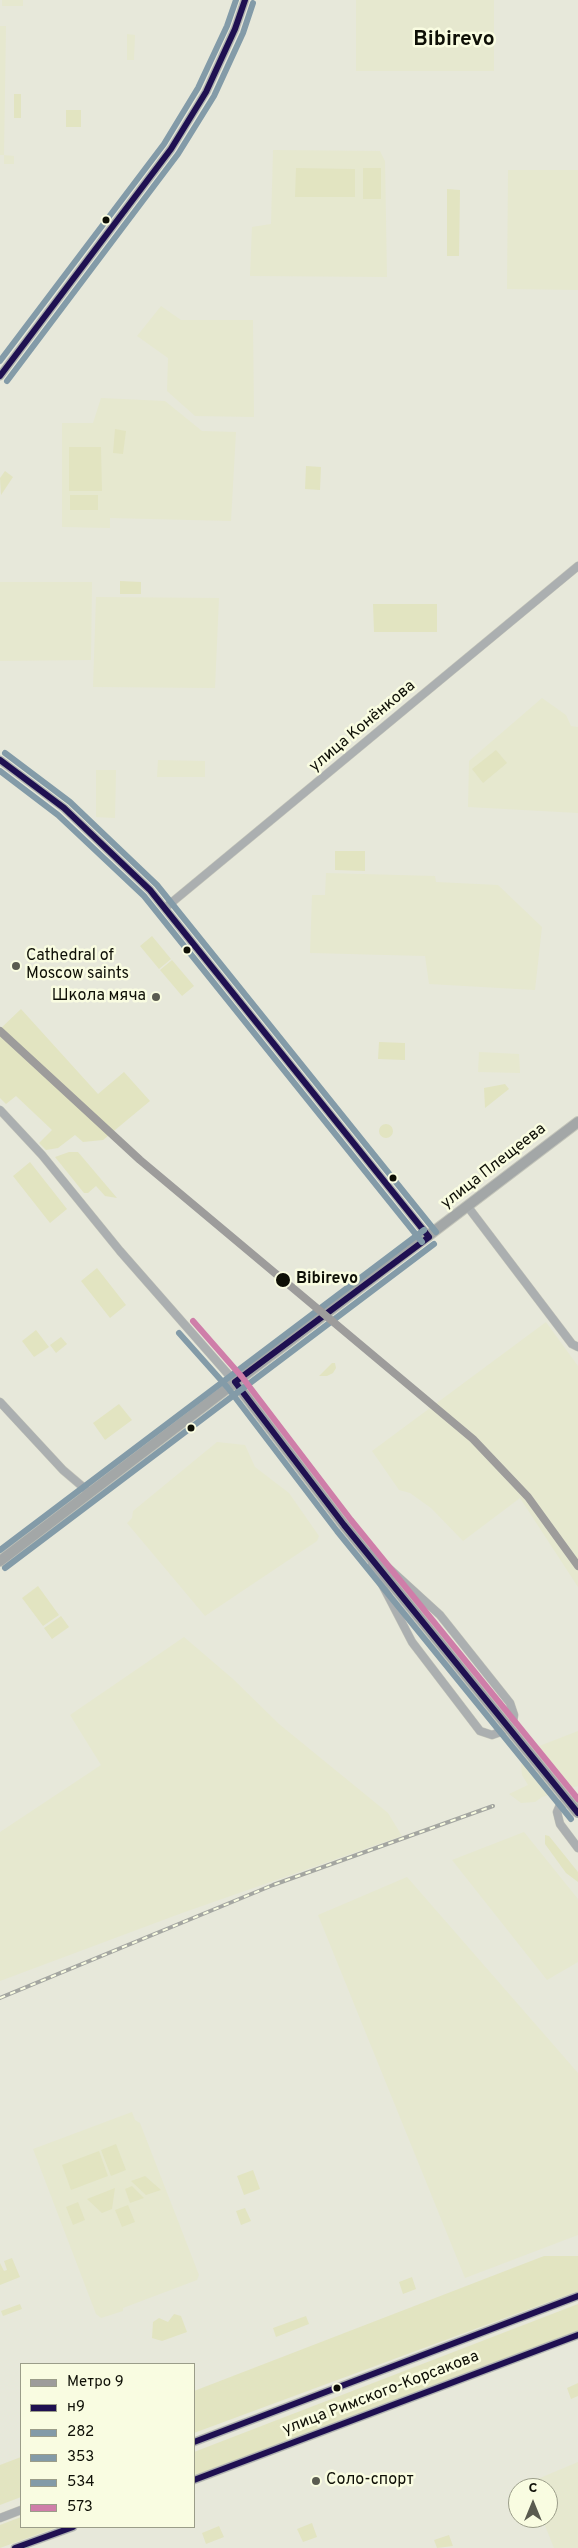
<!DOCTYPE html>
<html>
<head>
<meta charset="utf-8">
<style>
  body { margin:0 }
  #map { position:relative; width:578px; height:2548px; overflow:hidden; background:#e7e8da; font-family:Overpass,sans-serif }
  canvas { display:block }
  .legend { position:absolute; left:20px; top:2363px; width:175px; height:165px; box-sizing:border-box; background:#f9fce1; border:1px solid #9b9d89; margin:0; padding:6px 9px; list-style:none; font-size:15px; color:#0e0f06 }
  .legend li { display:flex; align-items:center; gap:10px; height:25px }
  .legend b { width:25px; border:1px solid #9b9d89 }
  .north { position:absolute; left:508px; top:2478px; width:50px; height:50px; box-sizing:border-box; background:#f9fce1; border:1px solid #9b9d89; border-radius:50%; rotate:0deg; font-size:14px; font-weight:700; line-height:20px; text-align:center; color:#0e0f06 }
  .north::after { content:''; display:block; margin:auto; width:18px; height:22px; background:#5a5b50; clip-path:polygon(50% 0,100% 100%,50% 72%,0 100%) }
</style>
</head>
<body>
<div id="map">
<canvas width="578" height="2548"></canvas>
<ul class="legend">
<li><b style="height:6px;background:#9d9c9b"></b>Метро 9</li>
<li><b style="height:6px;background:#1f1051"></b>н9</li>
<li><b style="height:6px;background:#839ba8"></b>282</li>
<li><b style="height:6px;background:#839ba8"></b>353</li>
<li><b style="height:6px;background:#839ba8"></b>534</li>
<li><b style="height:6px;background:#cf7ea9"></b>573</li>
</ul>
<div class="north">С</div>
</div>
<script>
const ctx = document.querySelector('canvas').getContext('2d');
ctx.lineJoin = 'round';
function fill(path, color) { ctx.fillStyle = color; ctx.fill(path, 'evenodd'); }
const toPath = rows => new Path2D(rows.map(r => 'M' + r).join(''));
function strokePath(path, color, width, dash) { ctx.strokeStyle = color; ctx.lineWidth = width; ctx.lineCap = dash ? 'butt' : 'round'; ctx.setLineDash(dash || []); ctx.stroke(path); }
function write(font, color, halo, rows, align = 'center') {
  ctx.font = font + ' Overpass,sans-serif'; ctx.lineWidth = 5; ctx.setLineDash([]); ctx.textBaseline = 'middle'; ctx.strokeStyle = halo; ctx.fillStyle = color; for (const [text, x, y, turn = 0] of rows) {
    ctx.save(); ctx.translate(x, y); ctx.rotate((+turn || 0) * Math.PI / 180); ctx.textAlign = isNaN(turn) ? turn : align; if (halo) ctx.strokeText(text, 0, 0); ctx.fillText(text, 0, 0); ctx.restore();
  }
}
fill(toPath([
  [2,0,23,0,23,6,2,6],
  [356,0,494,0,494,71,356,71],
  [0,26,6,26,4,155,14,156,14,164,4,164,4,155,0,155],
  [127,34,135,35,134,60,127,60],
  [273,150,380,151,385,161,387,277,250,276,252,227,271,224],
  [508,170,578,170,578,290,507,289],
  [161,306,181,320,253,320,254,417,195,416,167,391,168,358,137,336],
  [101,398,165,401,202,431,236,432,231,521,110,518,110,528,62,527,62,423,93,423],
  [0,582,92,582,91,660,0,661],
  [96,597,219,598,215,688,93,687],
  [542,698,566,715,571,726,578,727,578,813,468,807,469,761],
  [158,760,205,761,205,777,157,777],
  [96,770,116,770,115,818,96,817],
  [326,873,435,876,436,882,498,885,542,927,535,990,429,984,425,956,310,953,312,895,325,895],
  [479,1052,519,1054,520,1073,478,1072],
  [546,1322,578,1366,578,1587,520,1498,463,1541,431,1508,410,1493,399,1490,372,1451],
  [217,1442,245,1445,255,1467,289,1493,319,1536,317,1541,205,1616,127,1523,132,1518,133,1511],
  [184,1637,233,1679,279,1724,388,1813,402,1836,182,1913,0,1981,0,1832,101,1765,70,1715],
  [578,1731,578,1786,542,1797,535,1802,521,1803,509,1794,528,1785,522,1775,521,1765,529,1750],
  [524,1832,578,1899,578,1962,547,1980,452,1860],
  [407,1877,578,2073,578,2235,465,2278,318,1915],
  [132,2112,135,2120,140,2123,199,2275,197,2280,123,2308,123,2311,101,2318,96,2314,33,2149],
  [578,2462,578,2548,554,2548,542,2518,548,2518,548,2488,530,2488,528,2483]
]), '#e6e8cf');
fill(toPath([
  [14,94,21,94,21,118,14,118],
  [66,110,81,110,81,127,66,127],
  [296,168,355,169,355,197,295,197],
  [363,168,381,168,381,199,363,199],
  [447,189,460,190,459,256,447,256],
  [115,429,126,431,123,454,113,453],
  [69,447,101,447,102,491,69,491],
  [306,466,321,467,320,490,305,489],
  [5,471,13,477,1,495,0,478],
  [70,495,98,495,98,510,70,510],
  [120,581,141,582,141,594,120,594],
  [373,604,437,604,437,632,374,632],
  [496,750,507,763,483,783,472,769],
  [335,851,365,851,365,871,335,870],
  [152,936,171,959,159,969,140,946],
  [172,960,194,986,182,996,160,970],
  [21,1009,98,1094,124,1072,150,1101,103,1140,83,1142,75,1135,58,1148,46,1150,39,1143,52,1130,16,1096,6,1104,0,1098,0,1029],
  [379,1042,405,1043,405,1060,378,1059],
  [505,1084,509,1089,485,1108,484,1088],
  '379 1131a7 7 0 1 1 14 0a7 7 0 1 1-14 0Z',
  [69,1152,78,1152,117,1198,105,1196,96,1186,88,1193,84,1193,55,1157],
  [30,1162,67,1209,50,1223,13,1176],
  [97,1268,126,1305,110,1318,81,1281],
  [36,1330,49,1347,34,1357,22,1341],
  [61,1337,67,1344,56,1353,50,1345],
  [332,1363,335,1363,336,1368,333,1373,327,1376,319,1376],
  [119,1404,132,1420,105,1440,93,1423],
  [38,1586,59,1615,43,1626,22,1598],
  [61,1616,69,1627,52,1639,44,1628],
  [545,1835,549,1836,578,1872,578,1882,566,1873,545,1844],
  [116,2144,126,2170,111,2176,101,2150],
  [99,2151,108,2176,71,2190,62,2165],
  [253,2170,260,2189,244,2195,237,2176],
  [145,2176,161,2190,146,2195,131,2181],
  [132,2186,144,2198,130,2203,125,2189],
  [115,2188,112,2209,102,2213,87,2199],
  [78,2202,85,2220,73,2225,66,2207],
  [128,2205,135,2222,122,2227,115,2210],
  [245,2208,251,2221,241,2225,236,2211],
  [544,2256,578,2256,578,2291,194,2433,194,2391],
  [12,2258,20,2277,0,2285,0,2263,4,2271,7,2270,4,2261],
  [412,2277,416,2289,403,2294,399,2282],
  [20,2304,22,2309,3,2316,1,2311],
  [578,2304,578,2331,194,2476,194,2452],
  [174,2314,181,2316,187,2332,162,2341,152,2338,153,2322,159,2318,168,2322],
  [306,2316,309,2324,276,2337,273,2328],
  [578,2383,578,2396,571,2399,567,2388],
  [21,2457,21,2497,0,2505,0,2465],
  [21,2517,21,2527,58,2527,0,2548,0,2525],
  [312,2523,317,2537,303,2542,297,2529],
  [219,2526,224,2537,206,2544,202,2533],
  [449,2535,453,2546,437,2548,434,2540]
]), '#e2e4c1');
const minor = toPath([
  [0,376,171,149,206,92,235,29,245,0],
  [0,760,64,808,150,890,429,1237],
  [165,908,578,566],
  [0,1110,42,1155,120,1251,235,1382],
  [468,1207,572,1344,578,1347],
  [0,1402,63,1470,90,1493],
  [371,1552,440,1615,510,1703,514,1715,513,1721,506,1730,492,1735,480,1731,412,1642,372,1565],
  [578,1799,560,1805,557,1812,560,1824,578,1848],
  [194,2442,578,2296],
  [194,2480,578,2335],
  [0,2518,21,2510],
  [15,2548,73,2527]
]);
const major = toPath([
  [235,1382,344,1525,495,1711],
  [0,1561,578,1122]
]);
strokePath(minor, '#c3c4b9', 9);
strokePath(major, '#c3c4b9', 12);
strokePath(minor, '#abafb0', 8);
strokePath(major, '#a3a7a7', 10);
const rail = toPath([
  [0,1998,273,1885,493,1806]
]);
strokePath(rail, '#a4a6a1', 4);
strokePath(rail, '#f9fce1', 2, [5.5]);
const majorBridge = toPath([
  [495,1711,578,1813]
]);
strokePath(majorBridge, '#c3c4b9', 12, []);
strokePath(majorBridge, '#a3a7a7', 10);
strokePath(toPath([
  [0,376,171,149,206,92,235,29,245,0],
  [0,760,64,808,150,890,429,1237],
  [235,1382,344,1525,578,1813],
  [235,1382,429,1237],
  [194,2442,578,2296],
  [194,2480,578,2335],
  [15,2548,73,2527]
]), '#1f1051', 6);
strokePath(toPath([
  [7,381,178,154,214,96,243,33,253,3],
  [0,771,58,815,144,896,422,1242],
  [5,1568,434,1244]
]), '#839ba8', 6);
strokePath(toPath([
  [0,361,164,144,198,88,227,26,236,0],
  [5,753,70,802,157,885,436,1232],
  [0,1550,424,1230]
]), '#839ba8', 6);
strokePath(toPath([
  [179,1333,228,1388,337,1531,571,1819]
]), '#839ba8', 6);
strokePath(toPath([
  [193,1321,242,1377,351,1520,578,1799]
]), '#cf7ea9', 6);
strokePath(toPath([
  [0,1031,140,1160,473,1439,528,1497,578,1566]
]), '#9d9c9b', 8);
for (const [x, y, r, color] of [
  [106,220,4.5,"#0e0f06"],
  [187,950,4.5,"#0e0f06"],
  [16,966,5,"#5a5b50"],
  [156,997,5,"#5a5b50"],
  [393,1178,4.5,"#0e0f06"],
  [283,1280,8,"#0e0f06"],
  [191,1428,4.5,"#0e0f06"],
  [337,2388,4.5,"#0e0f06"],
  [316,2481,5,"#5a5b50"]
]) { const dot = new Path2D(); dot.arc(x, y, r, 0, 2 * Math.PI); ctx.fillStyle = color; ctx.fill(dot); strokePath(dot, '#f9fce1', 2); }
write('16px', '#0e0f06', '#f9fce1', [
  ["улица Конёнкова",363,727,-40],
  ["улица Плещеева",494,1167,-38],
  ["улица Римского-Корсакова",381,2394,-21]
]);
write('16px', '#0e0f06', '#f9fce1', [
  ["Cathedral of",26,957],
  ["Moscow saints",26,975],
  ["Школа мяча",146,997,"right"],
  ["Соло-спорт",326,2481]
], 'left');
write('bold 16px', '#0e0f06', '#f9fce1', [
  ["Bibirevo",296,1280]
], 'left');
write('bold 21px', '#0e0f06', '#f9fce1', [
  ["Bibirevo",454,41]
]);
</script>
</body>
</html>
